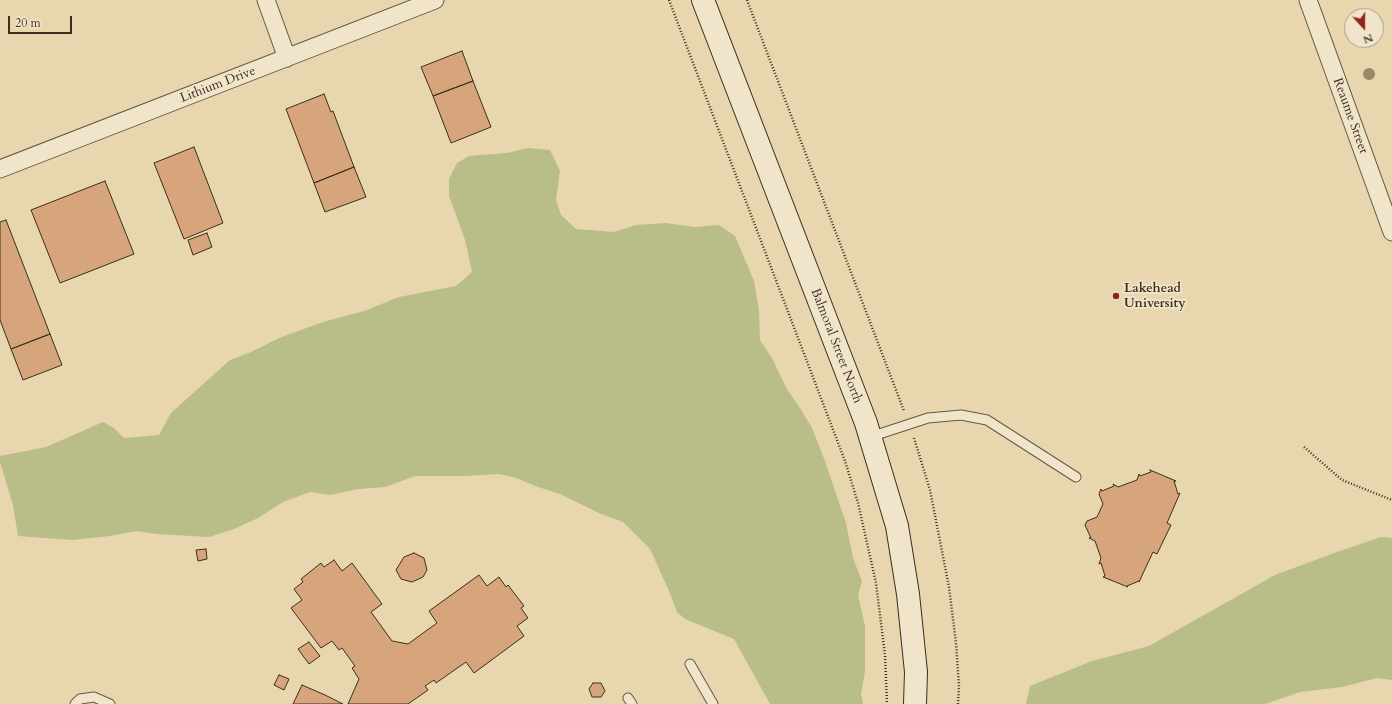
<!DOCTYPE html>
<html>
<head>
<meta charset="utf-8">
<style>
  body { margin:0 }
  #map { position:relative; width:1392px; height:704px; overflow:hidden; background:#e8d7ae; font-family:Cardo,serif }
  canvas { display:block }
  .north { position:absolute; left:1344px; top:8px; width:40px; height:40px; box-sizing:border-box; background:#f0e5ca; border:1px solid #a89c85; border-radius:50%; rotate:159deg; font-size:11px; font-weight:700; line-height:16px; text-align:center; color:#3b2e1e }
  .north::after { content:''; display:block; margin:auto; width:14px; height:18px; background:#8f2418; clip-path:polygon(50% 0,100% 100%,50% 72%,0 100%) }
  .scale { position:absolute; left:8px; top:16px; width:64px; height:18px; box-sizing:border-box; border:2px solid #3b2e1e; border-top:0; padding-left:5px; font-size:12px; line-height:14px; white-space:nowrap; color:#3b2e1e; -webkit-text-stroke:3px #f0e5ca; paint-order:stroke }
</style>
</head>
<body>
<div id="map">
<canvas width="1392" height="704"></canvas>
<div class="north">N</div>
<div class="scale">20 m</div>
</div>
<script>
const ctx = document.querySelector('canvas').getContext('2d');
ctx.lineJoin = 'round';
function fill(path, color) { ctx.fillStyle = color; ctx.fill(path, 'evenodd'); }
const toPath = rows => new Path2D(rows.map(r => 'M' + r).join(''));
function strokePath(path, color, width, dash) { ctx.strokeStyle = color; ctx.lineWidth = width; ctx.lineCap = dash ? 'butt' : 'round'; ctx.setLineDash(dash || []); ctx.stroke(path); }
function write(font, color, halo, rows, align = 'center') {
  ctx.font = font + ' Cardo,serif'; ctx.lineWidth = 3.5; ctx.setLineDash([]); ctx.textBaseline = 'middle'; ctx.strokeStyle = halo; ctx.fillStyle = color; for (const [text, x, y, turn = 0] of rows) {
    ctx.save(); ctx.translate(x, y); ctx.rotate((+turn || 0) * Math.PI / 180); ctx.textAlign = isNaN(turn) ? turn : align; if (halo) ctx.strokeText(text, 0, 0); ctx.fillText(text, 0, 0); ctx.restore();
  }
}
fill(toPath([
  [528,148,550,150,560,171,556,200,561,215,576,229,614,232,636,225,666,223,694,227,719,225,735,236,754,281,759,310,760,340,772,358,787,389,800,408,812,428,825,461,846,523,853,558,862,581,858,595,865,626,865,671,861,694,863,704,770,704,734,639,685,619,677,612,669,591,650,549,623,522,599,513,560,494,538,487,516,478,499,474,465,476,415,476,385,487,359,489,330,495,310,492,283,502,258,518,234,529,209,537,156,534,137,531,110,536,73,540,18,536,13,505,0,462,0,456,46,447,103,422,114,428,124,438,159,435,171,413,230,360,251,352,279,338,323,322,364,311,399,297,456,286,472,272,465,240,449,196,449,179,457,163,469,156,507,153],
  [1381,537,1392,538,1392,680,1377,678,1342,687,1300,692,1265,704,1026,704,1030,686,1092,661,1149,646,1275,575,1334,553]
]), '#b9bd88');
const building = toPath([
  [462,51,473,81,433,96,421,67,462,51],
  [473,81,491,127,451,143,433,96,473,81],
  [324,94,331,112,333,111,354,167,314,183,286,109,324,94],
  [194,147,223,223,184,239,154,163,194,147],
  [354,167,366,197,325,212,314,183,354,167],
  [105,181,134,254,60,283,31,210,105,181],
  [6,220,50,334,11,349,0,320,0,222,6,220],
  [207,233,212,247,193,255,188,240,207,233],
  [50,334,62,365,23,380,11,349,50,334],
  [1150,470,1176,481,1174,481,1178,494,1180,493,1167,523,1171,525,1157,554,1153,552,1139,582,1139,581,1127,586,1128,587,1103,577,1105,576,1101,563,1099,564,1101,558,1095,541,1089,538,1091,538,1085,525,1087,521,1097,517,1103,504,1099,494,1101,489,1102,491,1114,486,1113,484,1118,487,1137,480,1139,474,1140,476,1151,472,1150,470],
  [206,549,207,559,198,561,196,550,206,549],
  [414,553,424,558,427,570,423,577,412,582,401,579,396,570,404,557,414,553],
  [334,560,342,571,352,563,382,604,371,612,392,641,408,644,437,623,429,611,479,575,487,586,499,577,506,587,508,585,524,606,521,608,528,618,517,626,524,636,474,673,466,662,436,683,434,680,425,686,428,690,408,704,348,704,359,679,352,668,355,666,342,648,339,650,332,641,321,648,291,608,302,600,294,589,303,582,301,579,321,563,324,567,334,560],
  [309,642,320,656,309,664,298,649,309,642],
  [279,675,289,679,284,690,274,685,279,675],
  [593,683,601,683,605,691,601,697,592,697,589,689,593,683],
  [302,685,325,695,343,704,293,704,302,685]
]);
fill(building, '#d6a57b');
strokePath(building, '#3b2e1e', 1);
const lane = toPath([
  [870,437,928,418,961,415,987,420,1076,477],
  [690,664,713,704],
  [628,698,632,704],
  [75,704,80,699,94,697,110,704]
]);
const street = toPath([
  [266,0,287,58],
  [1308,0,1392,232],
  [0,169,435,0]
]);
const secondary = toPath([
  [703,0,866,423,897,526,908,594,916,672,915,704]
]);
strokePath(lane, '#665842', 11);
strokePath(street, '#665842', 19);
strokePath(secondary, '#3b2e1e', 24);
strokePath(toPath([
  [669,0,845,461,858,503,876,583,885,655,887,704],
  [747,0,904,411],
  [914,438,930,490,949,587,956,643,959,686,958,704],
  [1304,447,1342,480,1392,500]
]), '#3b2e1e', 2.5, [1, 2]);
strokePath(lane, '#f0e5ca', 9);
strokePath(street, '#f0e5ca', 17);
strokePath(secondary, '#f0e5ca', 22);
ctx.fillStyle = '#978a6a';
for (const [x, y] of [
  [1369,74]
]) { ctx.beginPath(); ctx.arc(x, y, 6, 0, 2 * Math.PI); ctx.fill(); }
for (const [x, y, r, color] of [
  [1116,296,4,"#8f2418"]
]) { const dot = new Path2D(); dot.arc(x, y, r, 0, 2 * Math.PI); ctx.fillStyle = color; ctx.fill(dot); strokePath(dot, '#f0e5ca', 1.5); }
write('13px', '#3b2e1e', '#f0e5ca', [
  ["Lithium Drive",218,85,-21],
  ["Reaume Street",1350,116,70],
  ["Balmoral Street North",836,346,69]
]);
write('bold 13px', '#3b2e1e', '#f0e5ca', [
  ["Lakehead",1124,289],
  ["University",1124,304]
], 'left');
</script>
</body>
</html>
